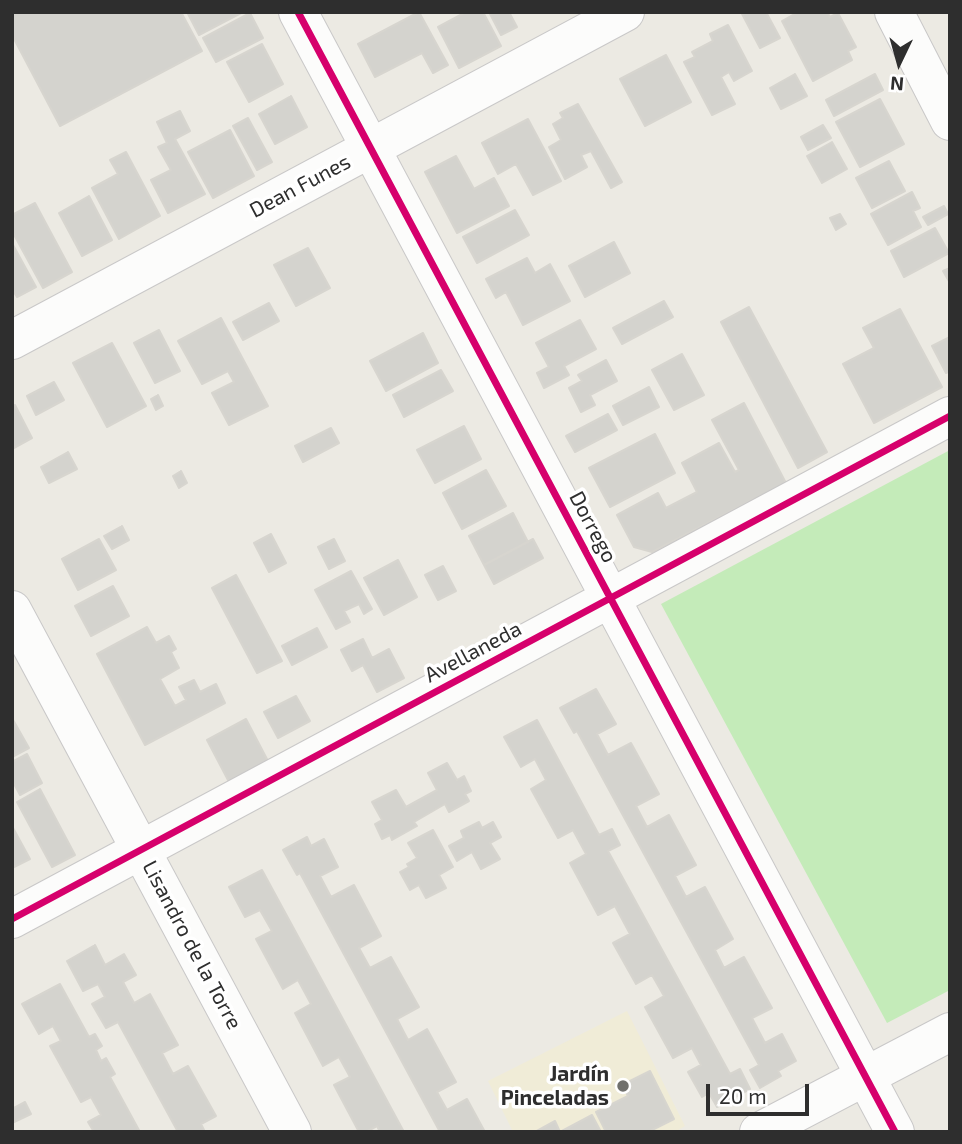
<!DOCTYPE html>
<html>
<head>
<meta charset="utf-8">
<style>
  body { margin:0 }
  #map { position:relative; width:962px; height:1144px; overflow:hidden; background:#eceae3; font-family:"Exo 2",sans-serif }
  canvas { display:block }
  .frame { position:absolute; inset:0; border:14px solid #2e2e2e; pointer-events:none }
  .north { position:absolute; left:864px; top:28px; width:70px; height:70px; -webkit-text-stroke:5px #fff; paint-order:stroke; rotate:185deg; font-size:19px; font-weight:700; line-height:28px; text-align:center; color:#2e2e2e }
  .north::after { content:''; display:block; margin:auto; width:24px; height:32px; background:#2e2e2e; clip-path:polygon(50% 0,100% 100%,50% 72%,0 100%) }
  .scale { position:absolute; left:706px; top:1084px; width:103px; height:32px; box-sizing:border-box; border:4px solid #2e2e2e; border-top:0; padding-left:9px; font-size:21px; line-height:24px; white-space:nowrap; color:#2e2e2e; -webkit-text-stroke:5px #fff; paint-order:stroke }
</style>
</head>
<body>
<div id="map">
<canvas width="962" height="1144"></canvas>
<div class="frame"></div>
<div class="north">N</div>
<div class="scale">20 m</div>
</div>
<script>
const ctx = document.querySelector('canvas').getContext('2d');
ctx.lineJoin = 'round';
function fill(path, color) { ctx.fillStyle = color; ctx.fill(path, 'evenodd'); }
const toPath = rows => new Path2D(rows.map(r => 'M' + r).join(''));
function strokePath(path, color, width, dash) { ctx.strokeStyle = color; ctx.lineWidth = width; ctx.lineCap = dash ? 'butt' : 'round'; ctx.setLineDash(dash || []); ctx.stroke(path); }
function write(font, color, halo, rows, align = 'center') {
  ctx.font = font + ' "Exo 2",sans-serif'; ctx.lineWidth = 7; ctx.setLineDash([]); ctx.textBaseline = 'middle'; ctx.strokeStyle = halo; ctx.fillStyle = color; for (const [text, x, y, turn = 0] of rows) {
    ctx.save(); ctx.translate(x, y); ctx.rotate((+turn || 0) * Math.PI / 180); ctx.textAlign = isNaN(turn) ? turn : align; if (halo) ctx.strokeText(text, 0, 0); ctx.fillText(text, 0, 0); ctx.restore();
  }
}
fill(toPath([
  [627,1011,685,1126,675,1132,513,1132,488,1081]
]), '#f0ecd7');
fill(toPath([
  [950,450,950,990,887,1023,661,604]
]), '#c4ebb9');
const building = toPath([
  [12,12,181,12,202,51,60,126,12,35,12,12],
  [187,12,243,12,199,35,187,12],
  [419,12,448,65,433,73,422,53,375,77,358,44,419,12],
  [466,12,483,12,501,46,459,68,438,27,466,12],
  [489,12,509,12,517,27,501,35,489,12],
  [741,12,766,12,780,38,760,48,741,12],
  [798,12,827,12,830,17,838,13,856,47,848,51,852,60,813,81,782,21,798,12],
  [250,13,263,38,216,62,203,38,250,13],
  [728,25,752,71,734,81,729,72,721,77,735,104,712,115,684,62,695,57,692,52,713,41,710,34,728,25],
  [262,44,283,84,249,102,227,62,262,44],
  [666,55,691,102,645,126,620,79,666,55],
  [795,74,807,96,781,109,770,88,795,74],
  [875,74,883,90,834,116,826,100,875,74],
  [291,96,307,127,275,144,259,114,291,96],
  [880,99,904,144,860,167,836,122,880,99],
  [578,104,622,182,611,188,591,151,581,155,587,167,565,179,549,147,561,140,553,124,563,118,560,113,578,104],
  [180,111,190,131,175,139,205,194,168,213,151,180,171,170,158,147,167,143,157,122,180,111],
  [248,118,272,162,257,170,233,126,248,118],
  [528,119,561,181,533,195,516,164,498,174,482,143,528,119],
  [823,125,831,138,808,150,801,137,823,125],
  [230,130,254,176,213,198,188,152,230,130],
  [832,142,847,169,822,183,807,156,832,142],
  [126,152,160,216,119,239,92,188,118,174,110,160,126,152],
  [456,156,474,189,494,178,509,206,457,233,425,172,456,156],
  [889,161,905,191,872,208,856,178,889,161],
  [912,192,920,208,913,211,921,227,888,245,871,214,912,192],
  [89,196,112,240,82,256,59,213,89,196],
  [35,203,72,272,43,288,12,231,12,215,35,203],
  [944,206,948,214,928,225,923,217,944,206],
  [515,210,529,235,477,263,463,237,515,210],
  [840,214,846,224,836,230,830,218,840,214],
  [935,228,949,253,904,277,891,251,935,228],
  [614,242,630,273,585,297,569,266,614,242],
  [12,243,36,287,17,297,12,289,12,243],
  [308,248,330,288,296,306,274,265,308,248],
  [527,258,535,273,550,264,570,301,523,325,506,292,496,298,486,279,527,258],
  [950,268,950,283,943,271,950,268],
  [664,301,673,317,622,344,613,328,664,301],
  [269,303,279,321,243,340,233,322,269,303],
  [749,307,827,452,798,468,721,322,749,307],
  [900,309,942,387,874,423,843,364,874,348,863,328,900,309],
  [221,318,268,406,229,425,212,393,234,382,228,371,202,384,178,341,221,318],
  [580,320,596,349,564,366,569,375,544,388,537,373,549,367,536,343,580,320],
  [159,330,180,371,155,383,134,343,159,330],
  [423,333,438,363,386,391,370,361,423,333],
  [950,337,950,371,946,373,932,346,950,337],
  [112,343,146,406,107,427,73,363,112,343],
  [682,354,704,395,674,410,652,370,682,354],
  [606,360,617,381,590,395,595,405,581,412,569,388,582,381,578,375,606,360],
  [441,370,453,391,404,417,393,395,441,370],
  [54,382,64,400,36,415,27,396,54,382],
  [649,387,659,407,623,425,613,406,649,387],
  [158,395,163,406,156,410,151,399,158,395],
  [744,403,787,485,755,502,754,499,652,552,634,547,617,515,658,493,666,508,697,492,682,463,719,443,735,472,739,470,712,420,744,403],
  [15,405,32,438,12,449,12,407,15,405],
  [608,414,617,430,575,452,566,436,608,414],
  [464,426,481,459,435,483,417,450,464,426],
  [331,428,339,443,303,462,295,446,331,428],
  [655,434,675,473,610,507,589,468,655,434],
  [68,452,77,469,49,483,41,467,68,452],
  [486,470,506,506,462,529,443,493,486,470],
  [181,471,187,483,179,488,173,476,181,471],
  [513,513,528,542,484,565,469,536,513,513],
  [122,526,129,540,112,549,104,536,122,526],
  [271,534,286,563,269,572,254,543,271,534],
  [99,539,116,570,78,590,62,559,99,539],
  [334,539,345,561,329,569,318,547,334,539],
  [533,539,543,558,494,584,484,565,533,539],
  [398,560,417,597,384,615,364,578,398,560],
  [443,566,456,591,438,600,425,575,443,566],
  [351,571,372,609,364,614,359,604,344,611,350,622,336,629,315,590,351,571],
  [236,575,282,661,257,673,212,588,236,575],
  [113,586,129,616,91,636,75,606,113,586],
  [147,627,156,643,169,636,176,649,171,652,179,668,160,679,175,706,186,700,179,687,194,680,200,692,216,684,225,703,145,745,97,654,147,627],
  [317,628,327,647,292,665,282,646,317,628],
  [363,639,372,658,389,649,404,678,377,692,363,665,352,671,341,650,363,639],
  [596,689,616,724,597,734,608,755,631,743,659,794,636,806,647,827,669,815,696,865,675,876,686,897,705,887,733,939,715,950,724,968,744,957,772,1008,752,1018,765,1043,782,1034,796,1061,778,1071,781,1076,760,1088,750,1070,759,1065,577,731,574,733,560,708,596,689],
  [296,696,310,721,278,738,264,712,296,696],
  [12,718,29,748,12,757,12,718],
  [246,719,268,761,229,782,207,740,246,719],
  [537,720,599,835,612,829,620,845,608,851,730,1074,740,1069,750,1089,717,1107,709,1093,702,1097,688,1072,701,1065,692,1048,673,1058,645,1007,664,996,652,975,636,984,613,943,630,934,615,906,598,915,570,863,586,854,573,830,558,838,531,789,546,780,535,759,521,767,504,737,537,720],
  [27,754,42,783,20,795,12,780,12,762,27,754],
  [447,763,457,780,464,776,471,791,465,794,469,801,449,812,445,804,414,822,417,826,392,840,390,835,382,839,375,824,382,820,372,802,396,790,406,807,437,790,428,773,447,763],
  [40,789,75,855,52,867,17,802,40,789],
  [479,822,482,828,493,822,501,837,490,843,500,859,481,869,472,852,457,861,449,846,464,838,461,831,479,822],
  [12,826,30,859,12,868,12,826],
  [433,830,453,867,439,875,446,888,426,898,419,885,410,890,400,872,409,867,407,864,417,858,408,843,433,830],
  [307,837,311,846,324,839,338,867,320,876,331,897,354,885,381,936,359,948,370,968,391,957,419,1007,397,1019,408,1040,427,1029,456,1082,437,1092,447,1110,467,1099,485,1132,440,1132,300,873,297,875,283,850,307,837],
  [262,870,325,986,404,1132,380,1132,377,1126,366,1132,359,1132,334,1085,350,1077,339,1057,323,1066,295,1013,311,1004,298,980,283,989,256,939,272,931,260,910,245,917,229,887,262,870],
  [95,945,105,965,124,954,136,975,123,982,134,1003,150,994,178,1045,162,1053,173,1074,188,1066,216,1116,201,1124,205,1132,178,1132,118,1022,106,1028,92,1004,105,997,98,984,83,991,67,961,95,945],
  [60,984,89,1037,95,1034,102,1046,96,1050,101,1061,106,1058,115,1074,110,1077,140,1132,94,1132,88,1122,101,1115,91,1097,81,1102,50,1046,61,1041,53,1026,39,1034,22,1004,60,984],
  [650,1071,674,1119,648,1132,606,1132,596,1112,628,1096,622,1085,650,1071],
  [25,1102,31,1114,12,1123,12,1105,14,1108,25,1102],
  [592,1115,601,1132,535,1132,555,1121,560,1132,592,1115]
]);
fill(building, '#d4d3ce');
strokePath(building, '#d7d5cf', 2);
const minor = toPath([
  [298,12,895,1132],
  [894,12,950,121],
  [12,340,625,12],
  [12,919,950,416],
  [759,1132,950,1032]
]);
const secondary = toPath([
  [12,610,292,1132]
]);
strokePath(minor, '#c9c8c8', 40);
strokePath(secondary, '#c9c8c8', 40);
strokePath(minor, '#fcfcfb', 38);
strokePath(secondary, '#fcfcfb', 38);
strokePath(toPath([
  [298,12,895,1132],
  [12,919,950,416]
]), '#d6006c', 7);
for (const [x, y, r, color] of [
  [623,1086,7,"#70706d"]
]) { const dot = new Path2D(); dot.arc(x, y, r, 0, 2 * Math.PI); ctx.fillStyle = color; ctx.fill(dot); strokePath(dot, '#fff', 2.5); }
write('21px', '#2e2e2e', '#fff', [
  ["Dean Funes",300,186,-28],
  ["Dorrego",593,527,62],
  ["Avellaneda",473,652,-28],
  ["Lisandro de la Torre",192,945,62]
]);
write('bold 21px', '#2e2e2e', '#fff', [
  ["Jardín",609,1074],
  ["Pinceladas",609,1098]
], 'right');
</script>
</body>
</html>
